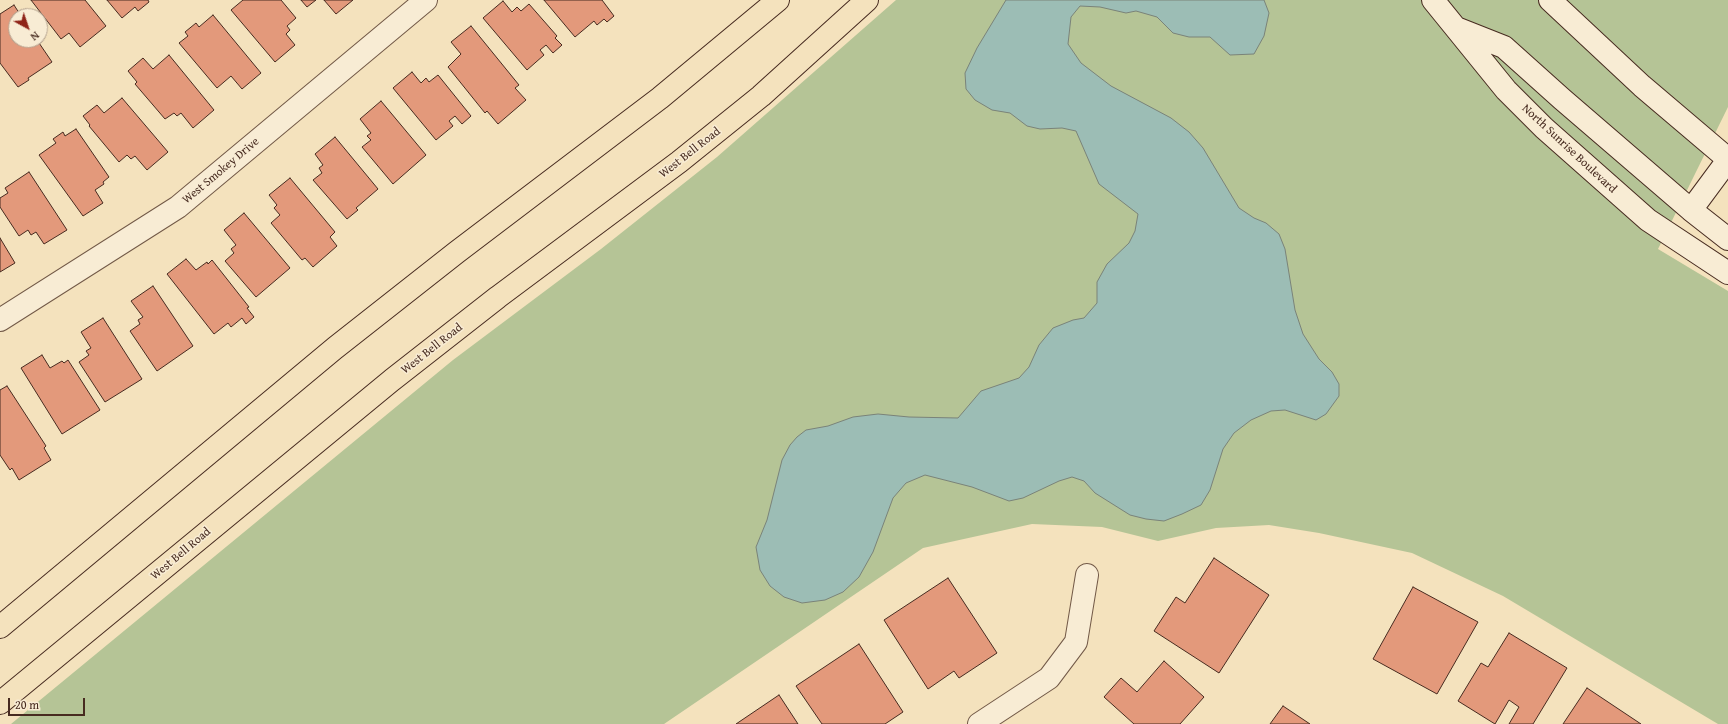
<!DOCTYPE html>
<html>
<head>
<meta charset="utf-8">
<style>
  body { margin:0 }
  #map { position:relative; width:1728px; height:724px; overflow:hidden; background:#f4e2bd; font-family:"Gentium Book Plus",serif }
  canvas { display:block }
  .north { position:absolute; left:8px; top:8px; width:40px; height:40px; box-sizing:border-box; background:#f8ecd4; border:1px solid #b19f8c; border-radius:50%; rotate:140deg; font-size:11px; font-weight:700; line-height:16px; text-align:center; color:#472b20 }
  .north::after { content:''; display:block; margin:auto; width:14px; height:18px; background:#8f2418; clip-path:polygon(50% 0,100% 100%,50% 72%,0 100%) }
  .scale { position:absolute; left:8px; top:698px; width:77px; height:18px; box-sizing:border-box; border:2px solid #472b20; border-top:0; padding-left:5px; font-size:12px; line-height:14px; white-space:nowrap; color:#472b20; -webkit-text-stroke:3px #f8ecd4; paint-order:stroke }
</style>
</head>
<body>
<div id="map">
<canvas width="1728" height="724"></canvas>
<div class="north">N</div>
<div class="scale">20 m</div>
</div>
<script>
const ctx = document.querySelector('canvas').getContext('2d');
ctx.lineJoin = 'round';
function fill(path, color) { ctx.fillStyle = color; ctx.fill(path, 'evenodd'); }
const toPath = rows => new Path2D(rows.map(r => 'M' + r).join(''));
function strokePath(path, color, width, dash) { ctx.strokeStyle = color; ctx.lineWidth = width; ctx.lineCap = dash ? 'butt' : 'round'; ctx.setLineDash(dash || []); ctx.stroke(path); }
function write(font, color, halo, rows, align = 'center') {
  ctx.font = font + ' "Gentium Book Plus",serif'; ctx.lineWidth = 3; ctx.setLineDash([]); ctx.textBaseline = 'middle'; ctx.strokeStyle = halo; ctx.fillStyle = color; for (const [text, x, y, turn = 0] of rows) {
    ctx.save(); ctx.translate(x, y); ctx.rotate((+turn || 0) * Math.PI / 180); ctx.textAlign = isNaN(turn) ? turn : align; if (halo) ctx.strokeText(text, 0, 0); ctx.fillText(text, 0, 0); ctx.restore();
  }
}
fill(toPath([
  [896,0,1728,0,1728,107,1658,249,1728,291,1728,724,1718,724,1503,596,1412,553,1319,533,1269,525,1216,528,1158,541,1102,527,1032,524,923,548,664,724,11,724,453,360,601,249,717,157]
]), '#b5c496');
const water = toPath([
  [1006,0,1264,0,1269,13,1264,36,1254,54,1230,55,1210,37,1189,37,1173,33,1157,17,1136,11,1126,13,1100,7,1080,6,1071,17,1068,44,1081,63,1111,86,1171,118,1189,132,1203,148,1239,208,1254,218,1266,223,1279,234,1285,249,1295,310,1303,334,1319,359,1332,372,1339,384,1339,396,1326,414,1316,420,1285,410,1271,411,1251,420,1234,433,1223,449,1210,490,1201,505,1182,514,1164,521,1146,519,1130,515,1095,493,1084,481,1072,477,1059,481,1023,498,1009,501,972,487,925,475,906,483,893,498,873,552,859,577,843,592,825,600,802,603,784,597,770,586,760,570,756,547,767,520,782,460,790,445,797,437,806,430,828,426,853,417,878,414,909,417,958,418,981,391,1019,378,1029,367,1039,345,1053,328,1073,320,1084,318,1097,303,1097,282,1107,264,1129,243,1135,231,1138,214,1099,184,1076,131,1062,128,1040,129,1027,126,1010,113,992,110,975,100,966,89,965,73,977,48,1006,0]
]);
fill(water, '#9cbdb5');
strokePath(water, '#7a8379', 1);
const building = toPath([
  [31,0,85,0,106,26,80,47,69,33,61,39,31,0],
  [107,0,148,0,149,2,138,11,135,7,122,18,107,0],
  [243,0,281,0,296,18,287,26,290,30,286,34,295,45,275,62,231,10,243,0],
  [301,0,316,0,307,7,301,0],
  [324,0,353,0,336,14,324,0],
  [544,0,602,0,614,16,607,22,604,19,597,25,594,21,575,37,544,0],
  [503,1,512,12,517,7,521,11,529,4,557,36,555,38,562,45,553,53,546,45,540,50,544,55,527,70,483,18,503,1],
  [14,5,21,16,16,16,16,40,37,40,52,62,28,78,29,80,18,87,0,63,0,14,14,5],
  [213,15,261,73,242,89,231,76,217,88,179,43,188,36,185,32,196,23,199,27,213,15],
  [471,26,519,85,515,88,526,100,498,124,487,111,485,113,448,67,461,54,451,42,471,26],
  [169,55,214,110,193,128,181,113,177,116,174,113,165,119,135,84,137,82,128,71,143,58,153,69,169,55],
  [412,72,421,83,426,78,429,82,438,75,471,116,462,124,455,116,449,121,453,126,436,140,393,88,412,72],
  [122,98,168,152,147,170,135,156,131,159,127,155,119,162,89,126,90,125,83,116,97,105,104,113,122,98],
  [381,101,426,155,393,184,362,147,371,140,367,136,371,133,360,119,381,101],
  [76,129,109,177,103,182,104,184,95,190,103,203,83,216,39,155,56,143,53,139,63,132,65,136,76,129],
  [335,137,378,189,356,208,358,210,347,219,313,180,322,173,319,168,323,165,315,154,335,137],
  [29,172,67,230,44,244,36,232,31,235,28,230,19,236,0,207,0,198,8,193,5,188,29,172],
  [290,178,335,232,330,237,337,246,313,267,305,258,302,260,271,223,280,215,274,208,277,205,269,195,290,178],
  [244,213,290,268,256,297,225,261,234,253,231,249,236,245,224,230,244,213],
  [0,238,15,263,0,272,0,238],
  [186,259,196,270,207,262,208,264,212,260,249,307,247,308,254,317,246,324,242,318,231,327,228,323,214,334,167,274,186,259],
  [153,286,193,346,157,371,130,331,140,324,138,320,143,317,131,301,153,286],
  [103,318,142,379,105,402,79,362,89,355,86,351,91,348,81,332,103,318],
  [42,355,50,368,62,361,64,363,68,360,100,410,62,434,21,368,42,355],
  [7,386,46,446,44,448,51,460,19,480,12,468,10,470,0,455,0,390,7,386],
  [1214,558,1269,595,1219,673,1154,631,1176,597,1185,603,1214,558],
  [948,578,997,653,959,678,954,671,928,689,884,620,948,578],
  [1413,587,1478,622,1437,694,1373,659,1413,587],
  [1509,633,1567,668,1533,724,1509,724,1519,707,1509,700,1495,724,1458,701,1481,663,1488,667,1509,633],
  [859,644,903,712,885,724,822,724,796,686,859,644],
  [1164,661,1204,697,1180,724,1134,724,1104,697,1121,678,1137,692,1164,661],
  [1587,688,1641,724,1563,724,1587,688],
  [779,695,798,724,736,724,779,695],
  [1283,706,1310,724,1270,724,1283,706]
]);
fill(building, '#e3997b');
strokePath(building, '#472b20', 1);
const street = toPath([
  [0,320,178,207,426,0],
  [979,724,1049,678,1076,642,1087,575]
]);
const secondary = toPath([
  [1433,0,1506,90,1544,128,1648,220,1728,273],
  [1550,0,1642,86,1728,159],
  [1456,28,1504,47,1562,99,1691,210,1728,239],
  [1691,210,1728,160]
]);
const primary = toPath([
  [0,627,335,348,457,252,660,98,778,0],
  [0,703,392,380,498,297,679,162,761,96,867,0]
]);
strokePath(street, '#725947', 24);
strokePath(secondary, '#472b20', 24);
strokePath(primary, '#472b20', 24);
strokePath(street, '#f8ecd4', 22);
strokePath(secondary, '#f8ecd4', 22);
strokePath(primary, '#f4e2bd', 22);
write('12px', '#472b20', '#f8ecd4', [
  ["North Sunrise Boulevard",1569,149,43],
  ["West Bell Road",690,153,-38],
  ["West Smokey Drive",221,171,-40],
  ["West Bell Road",432,349,-38],
  ["West Bell Road",181,554,-40]
]);
</script>
</body>
</html>
